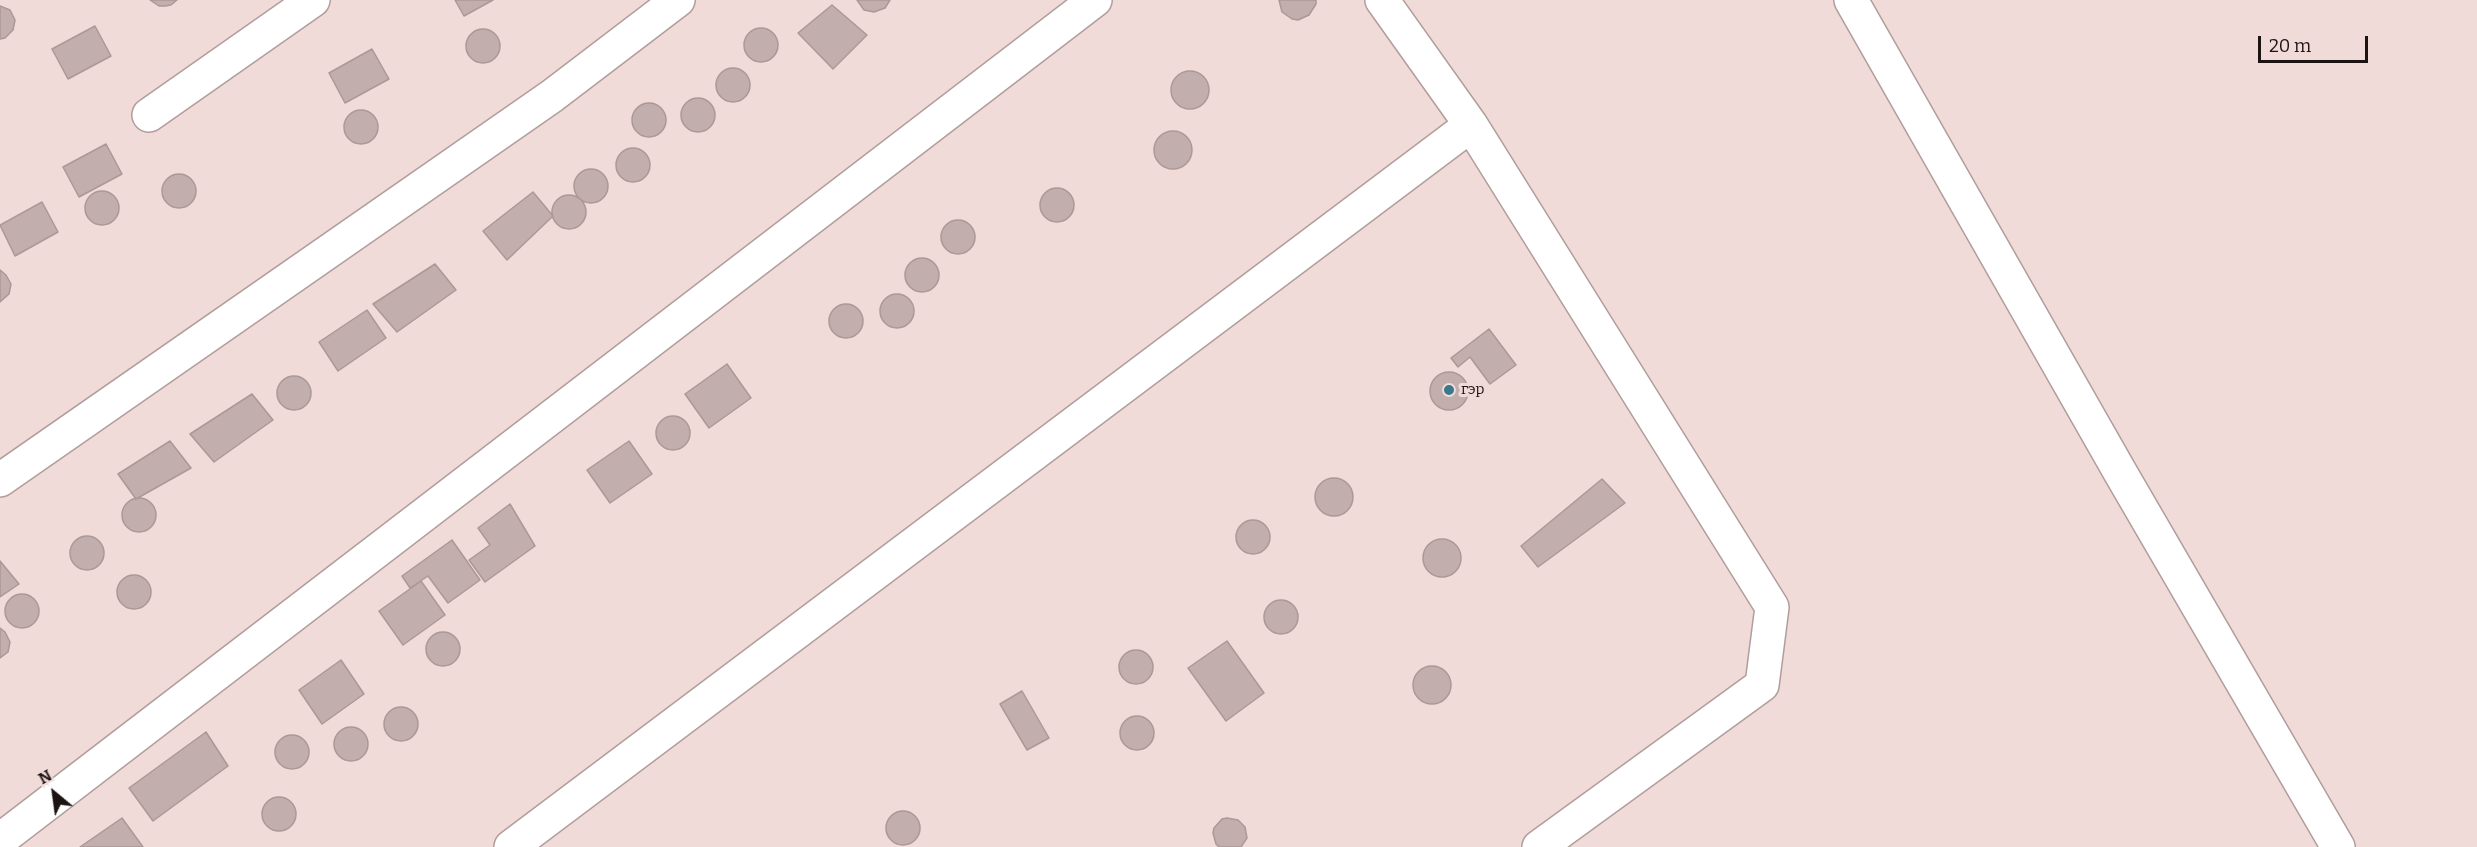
<!DOCTYPE html>
<html>
<head>
<meta charset="utf-8">
<style>
  body { margin:0 }
  #map { position:relative; width:2477px; height:847px; overflow:hidden; background:#f0dbd9; font-family:Bitter,serif }
  canvas { display:block }
  .north { position:absolute; left:24px; top:763px; width:60px; height:60px; -webkit-text-stroke:4px #f0dbd9; paint-order:stroke; rotate:331deg; font-size:16px; font-weight:700; line-height:24px; text-align:center; color:#1b1413 }
  .north::after { content:''; display:block; margin:auto; width:21px; height:27px; background:#1b1413; clip-path:polygon(50% 0,100% 100%,50% 72%,0 100%) }
  .scale { position:absolute; left:2258px; top:36px; width:110px; height:27px; box-sizing:border-box; border:3px solid #1b1413; border-top:0; padding-left:8px; font-size:18px; line-height:21px; white-space:nowrap; color:#1b1413; -webkit-text-stroke:4px #f0dbd9; paint-order:stroke }
</style>
</head>
<body>
<div id="map">
<canvas width="2477" height="847"></canvas>
<div class="north">N</div>
<div class="scale">20 m</div>
</div>
<script>
const ctx = document.querySelector('canvas').getContext('2d');
ctx.lineJoin = 'round';
function fill(path, color) { ctx.fillStyle = color; ctx.fill(path, 'evenodd'); }
const toPath = rows => new Path2D(rows.map(r => 'M' + r).join(''));
function strokePath(path, color, width, dash) { ctx.strokeStyle = color; ctx.lineWidth = width; ctx.lineCap = dash ? 'butt' : 'round'; ctx.setLineDash(dash || []); ctx.stroke(path); }
function write(font, color, halo, rows, align = 'center') {
  ctx.font = font + ' Bitter,serif'; ctx.lineWidth = 6; ctx.setLineDash([]); ctx.textBaseline = 'middle'; ctx.strokeStyle = halo; ctx.fillStyle = color; for (const [text, x, y, turn = 0] of rows) {
    ctx.save(); ctx.translate(x, y); ctx.rotate((+turn || 0) * Math.PI / 180); ctx.textAlign = isNaN(turn) ? turn : align; if (halo) ctx.strokeText(text, 0, 0); ctx.fillText(text, 0, 0); ctx.restore();
  }
}
const building = toPath([
  [150,0,177,0,171,5,165,6,159,6,150,0],
  [455,0,493,0,464,16,455,0],
  [857,0,890,0,885,8,874,12,864,10,857,0],
  [1279,0,1316,0,1316,4,1309,15,1298,20,1292,19,1282,12,1279,0],
  [832,5,867,35,833,69,798,33,832,5],
  [0,6,10,10,15,20,13,30,5,38,0,39,0,6],
  [95,26,111,56,68,79,52,49,95,26],
  '744 45a17 17 0 1 1 34 0a17 17 0 1 1-34 0Z',
  '466 46a17 17 0 1 1 34 0a17 17 0 1 1-34 0Z',
  [372,49,389,79,345,103,329,73,372,49],
  '716 85a17 17 0 1 1 34 0a17 17 0 1 1-34 0Z',
  '1171 90a19 19 0 1 1 38 0a19 19 0 1 1-38 0Z',
  '681 115a17 17 0 1 1 34 0a17 17 0 1 1-34 0Z',
  '632 120a17 17 0 1 1 34 0a17 17 0 1 1-34 0Z',
  '344 127a17 17 0 1 1 34 0a17 17 0 1 1-34 0Z',
  '1154 150a19 19 0 1 1 38 0a19 19 0 1 1-38 0Z',
  [106,144,122,174,79,197,63,167,106,144],
  '616 165a17 17 0 1 1 34 0a17 17 0 1 1-34 0Z',
  '574 186a17 17 0 1 1 34 0a17 17 0 1 1-34 0Z',
  '162 191a17 17 0 1 1 34 0a17 17 0 1 1-34 0Z',
  '1040 205a17 17 0 1 1 34 0a17 17 0 1 1-34 0Z',
  '85 208a17 17 0 1 1 34 0a17 17 0 1 1-34 0Z',
  [533,192,553,216,507,260,483,231,533,192],
  '552 212a17 17 0 1 1 34 0a17 17 0 1 1-34 0Z',
  [42,202,58,232,15,256,0,225,42,202],
  '941 237a17 17 0 1 1 34 0a17 17 0 1 1-34 0Z',
  '905 275a17 17 0 1 1 34 0a17 17 0 1 1-34 0Z',
  [435,264,456,290,397,332,373,304,435,264],
  [0,270,6,275,11,284,9,294,0,302,0,270],
  '880 311a17 17 0 1 1 34 0a17 17 0 1 1-34 0Z',
  '829 321a17 17 0 1 1 34 0a17 17 0 1 1-34 0Z',
  [367,310,386,338,338,371,319,342,367,310],
  [1489,329,1516,365,1490,384,1470,357,1458,367,1451,358,1489,329],
  [727,364,751,398,709,428,685,394,727,364],
  '1430 391a19 19 0 1 1 38 0a19 19 0 1 1-38 0Z',
  '277 393a17 17 0 1 1 34 0a17 17 0 1 1-34 0Z',
  [252,394,273,420,214,462,190,434,252,394],
  '656 433a17 17 0 1 1 34 0a17 17 0 1 1-34 0Z',
  [170,441,191,468,136,499,118,474,170,441],
  [629,441,652,474,610,503,587,470,629,441],
  '1315 497a19 19 0 1 1 38 0a19 19 0 1 1-38 0Z',
  [1602,479,1625,503,1538,567,1521,546,1602,479],
  '122 515a17 17 0 1 1 34 0a17 17 0 1 1-34 0Z',
  [510,504,535,546,485,582,469,560,490,545,478,528,510,504],
  '1236 537a17 17 0 1 1 34 0a17 17 0 1 1-34 0Z',
  '70 553a17 17 0 1 1 34 0a17 17 0 1 1-34 0Z',
  '1423 558a19 19 0 1 1 38 0a19 19 0 1 1-38 0Z',
  [452,540,480,580,448,603,428,576,410,588,402,576,452,540],
  [0,561,19,584,0,597,0,561],
  '117 592a17 17 0 1 1 34 0a17 17 0 1 1-34 0Z',
  [421,581,445,615,403,645,379,611,421,581],
  '5 611a17 17 0 1 1 34 0a17 17 0 1 1-34 0Z',
  '1264 617a17 17 0 1 1 34 0a17 17 0 1 1-34 0Z',
  [0,628,5,632,10,642,8,652,0,658,0,628],
  '426 649a17 17 0 1 1 34 0a17 17 0 1 1-34 0Z',
  [1227,641,1264,693,1226,721,1188,668,1227,641],
  '1119 667a17 17 0 1 1 34 0a17 17 0 1 1-34 0Z',
  [341,660,364,694,322,724,299,690,341,660],
  '1413 685a19 19 0 1 1 38 0a19 19 0 1 1-38 0Z',
  [1022,691,1049,738,1027,750,1000,704,1022,691],
  '384 724a17 17 0 1 1 34 0a17 17 0 1 1-34 0Z',
  '1120 733a17 17 0 1 1 34 0a17 17 0 1 1-34 0Z',
  '334 744a17 17 0 1 1 34 0a17 17 0 1 1-34 0Z',
  [206,732,228,766,153,821,129,788,206,732],
  '275 752a17 17 0 1 1 34 0a17 17 0 1 1-34 0Z',
  '262 814a17 17 0 1 1 34 0a17 17 0 1 1-34 0Z',
  '886 828a17 17 0 1 1 34 0a17 17 0 1 1-34 0Z',
  [122,818,143,847,80,847,122,818],
  [1227,818,1238,820,1245,827,1247,838,1241,847,1219,847,1216,844,1213,833,1214,828,1222,819,1227,818]
]);
fill(building, '#c2aeac');
strokePath(building, '#ac9896', 1.5);
const minor = toPath([
  [1382,0,1471,125,1772,607,1762,685,1539,847],
  [1851,0,2120,472,2338,847],
  [149,115,313,0],
  [0,480,552,96,678,0],
  [0,840,1095,0],
  [511,847,1471,125]
]);
strokePath(minor, '#b19d9c', 36);
strokePath(minor, '#fff', 33);
for (const [x, y, r, color] of [
  [1449,390,6,"#38798c"]
]) { const dot = new Path2D(); dot.arc(x, y, r, 0, 2 * Math.PI); ctx.fillStyle = color; ctx.fill(dot); strokePath(dot, '#f0dbd9', 2); }
write('15px', '#1b1413', '#f0dbd9', [
  ["гэр",1461,390]
], 'left');
</script>
</body>
</html>
